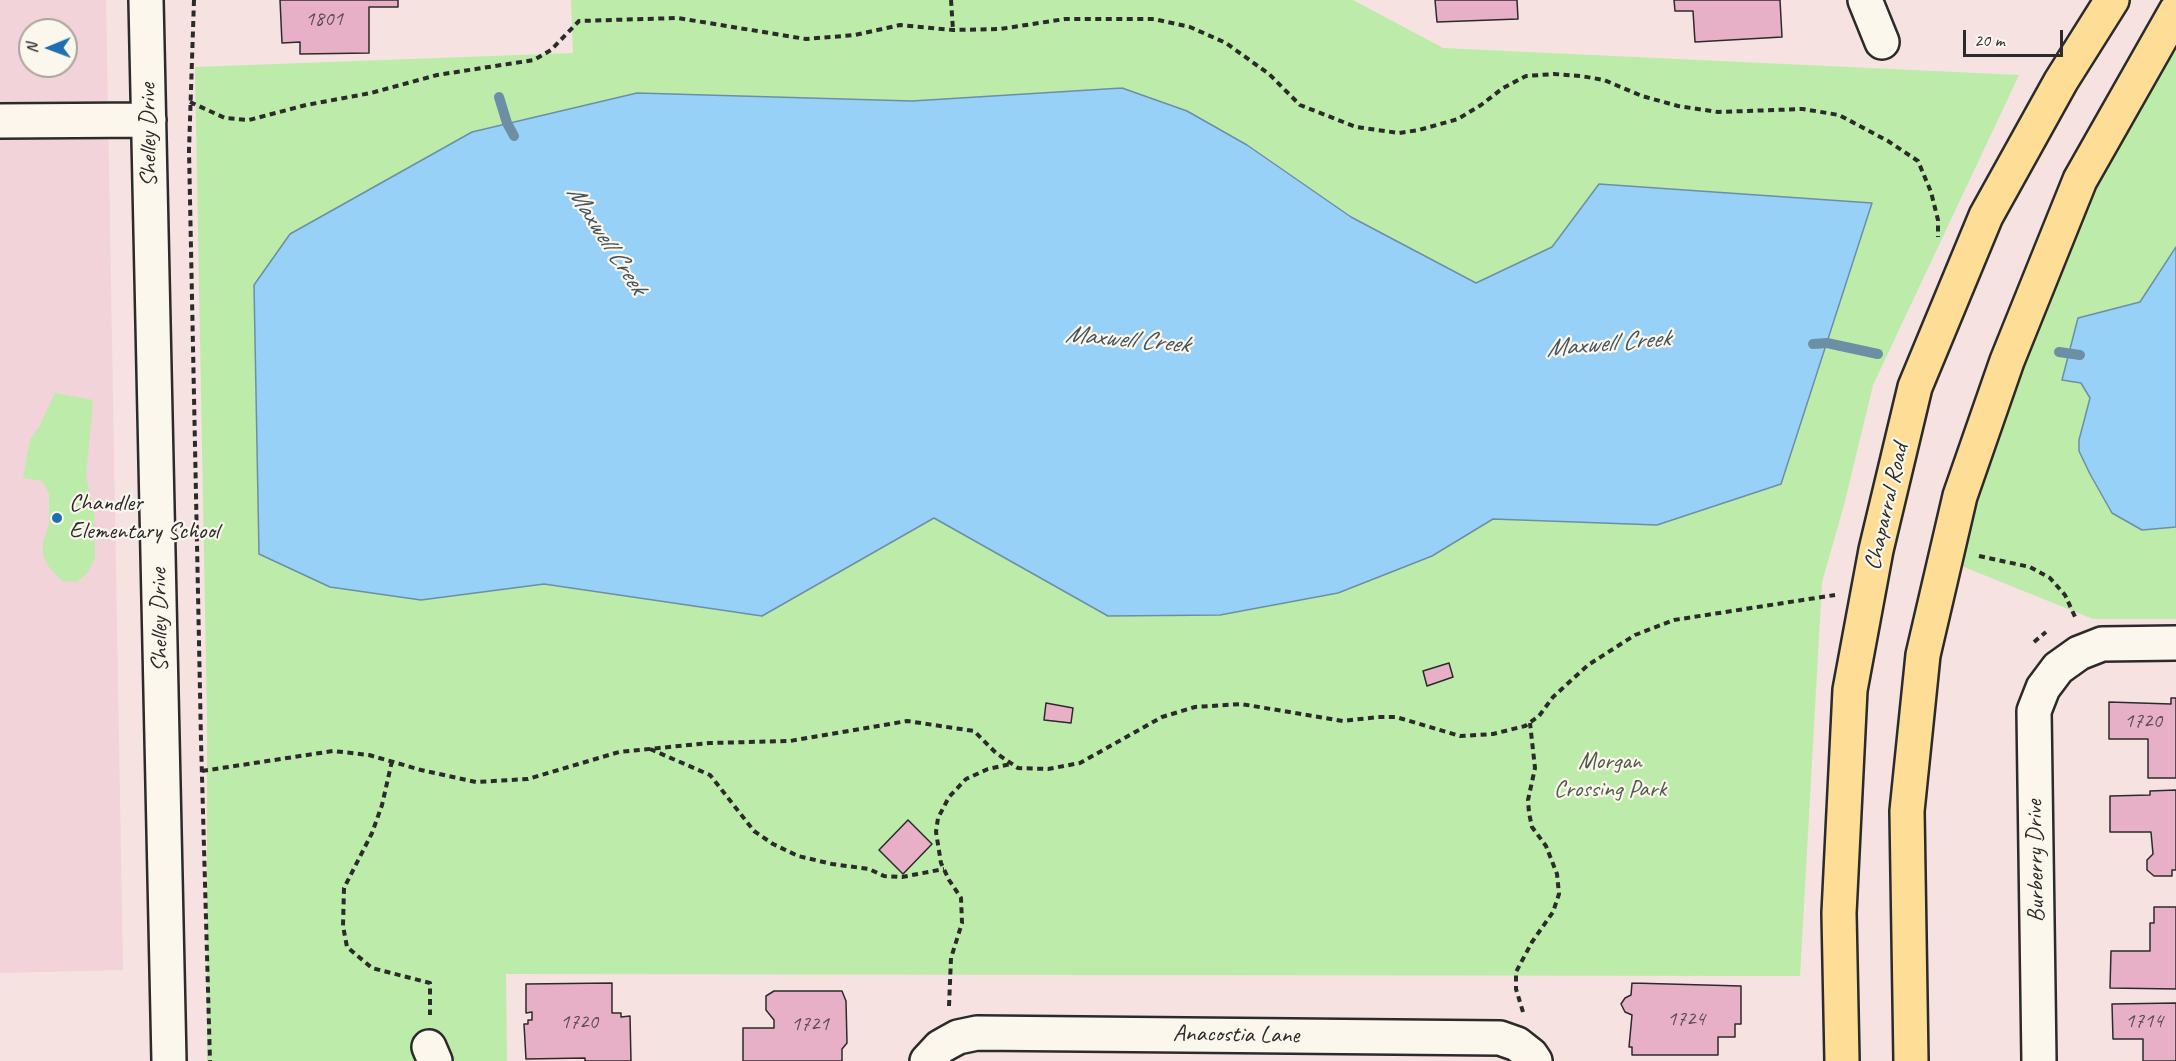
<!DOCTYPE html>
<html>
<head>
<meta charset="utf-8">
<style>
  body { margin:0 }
  #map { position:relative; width:2176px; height:1061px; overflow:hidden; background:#f5e2e1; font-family:Caveat,sans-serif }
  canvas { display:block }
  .north { position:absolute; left:18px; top:18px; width:60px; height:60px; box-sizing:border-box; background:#fbf7ec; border:2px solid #a8a59f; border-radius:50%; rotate:269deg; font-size:16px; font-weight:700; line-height:24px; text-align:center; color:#2b2b2b }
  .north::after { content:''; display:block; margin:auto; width:21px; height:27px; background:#1f6fb2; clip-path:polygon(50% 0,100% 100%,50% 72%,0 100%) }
  .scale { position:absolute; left:1963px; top:30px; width:100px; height:27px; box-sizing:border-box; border:3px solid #2b2b2b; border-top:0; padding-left:8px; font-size:18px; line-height:21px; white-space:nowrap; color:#2b2b2b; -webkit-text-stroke:4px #fbf7ec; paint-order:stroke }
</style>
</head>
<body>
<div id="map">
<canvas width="2176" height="1061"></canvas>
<div class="north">N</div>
<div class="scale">20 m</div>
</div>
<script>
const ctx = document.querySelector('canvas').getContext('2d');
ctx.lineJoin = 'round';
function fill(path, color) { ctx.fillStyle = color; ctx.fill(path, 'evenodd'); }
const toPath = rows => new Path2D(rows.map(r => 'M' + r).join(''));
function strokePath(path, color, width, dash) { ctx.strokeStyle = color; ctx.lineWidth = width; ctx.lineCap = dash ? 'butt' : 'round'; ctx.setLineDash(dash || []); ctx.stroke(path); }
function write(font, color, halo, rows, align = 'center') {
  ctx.font = font + ' Caveat,sans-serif'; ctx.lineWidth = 4.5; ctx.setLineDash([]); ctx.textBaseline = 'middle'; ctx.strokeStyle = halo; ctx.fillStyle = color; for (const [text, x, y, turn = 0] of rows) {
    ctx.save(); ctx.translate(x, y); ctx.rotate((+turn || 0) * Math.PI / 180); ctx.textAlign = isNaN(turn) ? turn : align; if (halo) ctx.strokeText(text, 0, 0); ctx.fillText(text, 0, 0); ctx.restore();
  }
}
fill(toPath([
  [0,0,106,0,123,970,0,973],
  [30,30,66,30,66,66,30,66]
]), '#f1d3d9');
fill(toPath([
  [571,0,1353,0,1443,48,2019,75,1873,385,1844,505,1822,582,1800,976,506,974,507,1061,207,1061,207,717,195,67,573,53],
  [2176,52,2176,619,2093,619,1959,565,1963,533,2021,354,2073,234,2162,63],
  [55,393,93,400,86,477,94,510,95,558,87,573,77,582,62,581,49,567,43,555,43,542,49,523,49,493,42,481,23,478,30,440,39,427]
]), '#bcebaa');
const water = toPath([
  [1122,88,1187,111,1247,145,1351,217,1476,283,1552,247,1599,184,1872,203,1781,484,1657,525,1493,519,1432,556,1338,593,1220,615,1108,616,934,518,762,616,544,584,421,600,330,587,259,554,254,285,290,234,472,132,637,93,912,101,1122,88],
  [2176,247,2176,527,2142,530,2112,513,2090,474,2079,451,2079,440,2090,398,2081,383,2062,380,2078,318,2140,302,2176,247]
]);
fill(water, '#98d1f8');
strokePath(water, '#6c8fa6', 1.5);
strokePath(toPath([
  [499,97,507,123,514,136],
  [1813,344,1827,343,1878,354],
  [2059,352,2080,355]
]), '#6c8fa6', 10);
const building = toPath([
  [280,0,398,0,398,7,369,7,369,53,300,54,300,42,282,43,280,0],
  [1435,0,1517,0,1518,19,1437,22,1435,0],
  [1674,0,1780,0,1782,37,1695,42,1693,11,1675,11,1674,0],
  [1449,663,1453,677,1427,686,1423,671,1449,663],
  [2171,698,2176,698,2176,778,2148,778,2148,739,2109,739,2109,702,2171,704,2171,698],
  [1046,703,1073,708,1071,723,1044,720,1046,703],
  [2176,790,2176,870,2172,870,2172,876,2154,876,2147,870,2147,860,2153,854,2151,832,2110,832,2110,796,2150,795,2150,791,2176,790],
  [908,820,932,844,903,874,879,850,908,820],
  [2154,907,2176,907,2176,989,2110,988,2111,951,2150,951,2150,923,2154,923,2154,907],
  [612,983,612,1013,621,1013,621,1017,630,1016,631,1061,585,1061,585,1058,526,1059,524,1024,528,1024,528,1020,532,1020,532,1012,526,1013,526,984,612,983],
  [1632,983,1741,986,1741,1024,1735,1024,1735,1037,1718,1037,1718,1055,1632,1055,1632,1047,1629,1047,1632,1015,1625,1012,1621,1004,1625,998,1631,995,1632,983],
  [774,991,842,991,846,1001,847,1043,842,1049,842,1061,743,1061,743,1028,774,1028,774,1020,766,1010,766,996,774,991],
  [2176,1003,2176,1061,2143,1061,2143,1039,2113,1039,2112,1004,2176,1003]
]);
fill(building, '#e8b0c6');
strokePath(building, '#2b2b2b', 1.5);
const minor = toPath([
  [146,0,169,1061],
  [1865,0,1882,42],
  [0,121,149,120],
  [429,1047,435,1061],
  [927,1061,940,1047,947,1043,958,1037,977,1033,1500,1038,1517,1044,1531,1055,1535,1061],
  [2039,1061,2034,711,2043,688,2058,668,2079,653,2102,644,2176,643]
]);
const major = toPath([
  [1842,1061,1839,913,1850,690,1876,550,1915,387,1986,216,2061,81,2112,0],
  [1911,1061,1907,811,1923,655,1960,496,2007,361,2080,180,2176,11]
]);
strokePath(minor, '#2b2b2b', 38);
strokePath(major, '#2b2b2b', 38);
strokePath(toPath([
  [194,0,189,150,201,741,210,1061],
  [951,0,953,30],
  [190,102,225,118,249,120,306,105,371,93,437,75,534,60,551,50,579,21,678,18,806,39,855,35,900,25,953,30,1000,29,1065,19,1154,19,1190,27,1226,43,1269,74,1300,105,1356,127,1399,133,1419,130,1458,119,1481,105,1503,88,1526,76,1554,74,1581,76,1604,80,1642,96,1678,106,1718,112,1803,109,1839,115,1888,141,1918,161,1931,192,1938,220,1938,237],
  [1979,556,2030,567,2050,578,2065,595,2076,619],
  [2034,642,2046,632],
  [650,749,710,775,754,831,773,844,798,856,832,864,869,869,884,876,902,877,944,869],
  [392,761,382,805,372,833,344,888,343,926,347,947,372,968,430,983,430,1015],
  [202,771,333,751,369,755,421,770,476,782,528,779,619,752,709,743,790,741,907,721,974,731,996,753,1018,768,1048,769,1080,763,1162,717,1195,707,1241,704,1343,721,1378,717,1396,717,1460,736,1493,734,1525,726,1539,716,1553,697,1588,665,1635,635,1674,620,1835,595],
  [949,1006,951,958,962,923,961,898,949,880,941,863,936,832,938,818,949,797,966,779,988,769,1011,764],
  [1523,1012,1516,989,1516,972,1532,942,1553,912,1559,894,1557,874,1546,846,1532,827,1529,813,1528,800,1535,768,1530,723]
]), '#2b2b2b', 4, [6, 4.5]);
strokePath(minor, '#fbf7ec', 33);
strokePath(major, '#fedd96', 33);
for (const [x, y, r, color] of [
  [57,518,6,"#1f6fb2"]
]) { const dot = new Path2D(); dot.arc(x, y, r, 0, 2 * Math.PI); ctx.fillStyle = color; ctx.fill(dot); strokePath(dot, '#fbf7ec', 2); }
write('21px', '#5a4c52', null, [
  ["1801",324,19],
  ["1720",2143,721],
  ["1724",1686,1019],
  ["1714",2144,1021],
  ["1720",579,1022],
  ["1721",810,1024]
]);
write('24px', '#2b2b2b', '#fbf7ec', [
  ["Shelley Drive",149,135,-91],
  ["Chaparral Road",1887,507,-77],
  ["Shelley Drive",160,620,-91],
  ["Burberry Drive",2036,861,-91],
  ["Anacostia Lane",1236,1035,1]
]);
write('24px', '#2b2b2b', '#fbf7ec', [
  ["Chandler",69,504],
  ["Elementary School",69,532]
], 'left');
write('24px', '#4f5b4b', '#fbf7ec', [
  ["Morgan",1610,762],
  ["Crossing Park",1610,790]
]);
write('italic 26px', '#46545e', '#fbf7ec', [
  ["Maxwell Creek",606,240,57],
  ["Maxwell Creek",1127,340,5],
  ["Maxwell Creek",1608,344,-5]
]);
</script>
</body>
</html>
